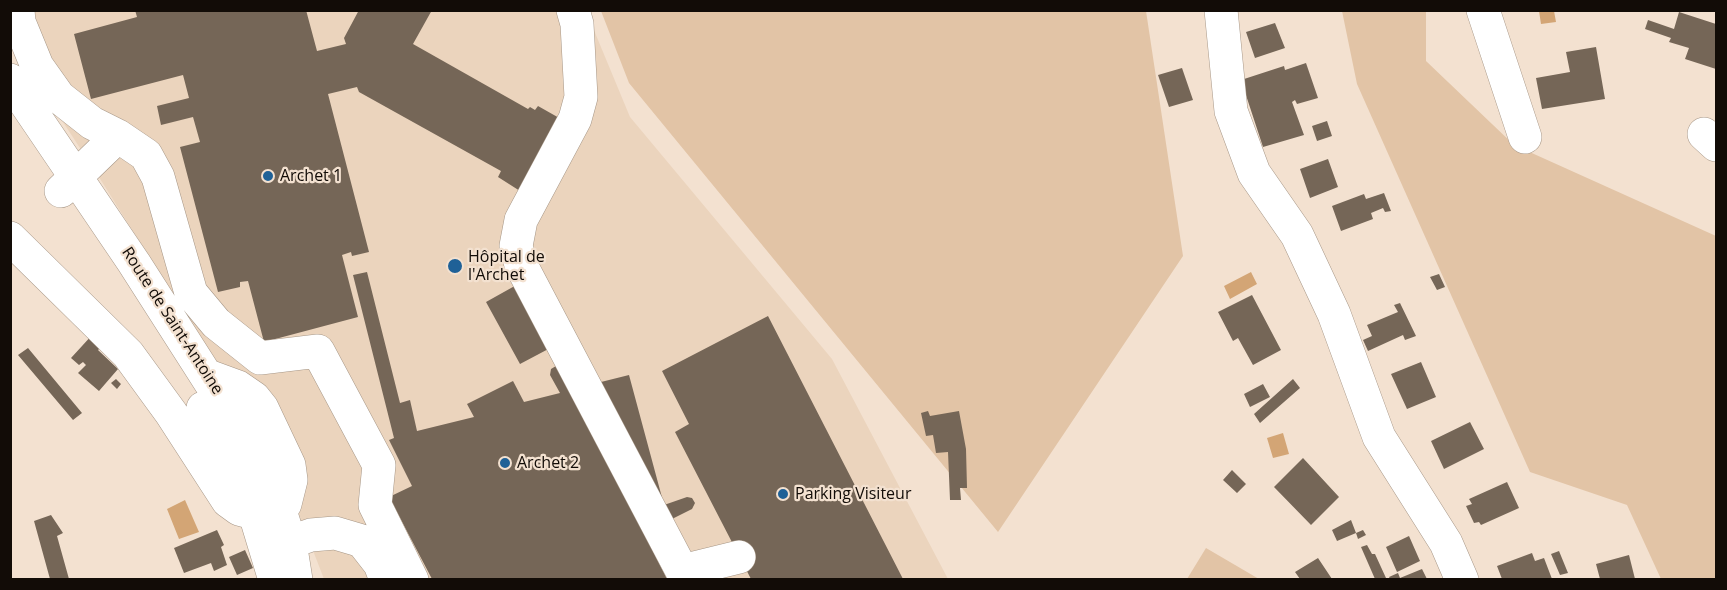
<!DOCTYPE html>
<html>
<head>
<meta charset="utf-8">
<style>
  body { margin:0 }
  #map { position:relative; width:1727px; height:590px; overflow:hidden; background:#f3e1d0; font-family:"Open Sans",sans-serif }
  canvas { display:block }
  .frame { position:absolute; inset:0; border:12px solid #120c07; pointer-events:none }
</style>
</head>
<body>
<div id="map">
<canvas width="1727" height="590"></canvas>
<div class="frame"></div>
</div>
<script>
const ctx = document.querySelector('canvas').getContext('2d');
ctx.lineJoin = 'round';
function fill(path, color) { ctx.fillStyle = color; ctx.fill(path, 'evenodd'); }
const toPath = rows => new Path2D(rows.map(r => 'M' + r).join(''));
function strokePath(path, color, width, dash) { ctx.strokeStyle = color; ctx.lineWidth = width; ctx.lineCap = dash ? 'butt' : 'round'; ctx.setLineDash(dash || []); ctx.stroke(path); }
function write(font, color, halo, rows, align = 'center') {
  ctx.font = font + ' "Open Sans",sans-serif'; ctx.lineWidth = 4.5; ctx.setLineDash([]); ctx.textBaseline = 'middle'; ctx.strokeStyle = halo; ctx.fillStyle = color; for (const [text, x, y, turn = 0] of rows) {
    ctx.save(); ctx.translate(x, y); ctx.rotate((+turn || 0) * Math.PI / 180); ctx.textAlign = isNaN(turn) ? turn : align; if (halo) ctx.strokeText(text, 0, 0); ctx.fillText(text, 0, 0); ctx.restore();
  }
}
fill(toPath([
  [10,11,586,11,630,117,832,359,948,579,324,579,280,465,97,174,21,58]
]), '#ebd4bd');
fill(toPath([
  [601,11,1146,11,1183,256,998,532,629,83],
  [1342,11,1426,11,1426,61,1514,145,1716,236,1716,579,1661,579,1627,505,1530,472,1357,84],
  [1206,548,1259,579,1187,579]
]), '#e2c4a6');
fill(toPath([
  [1539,11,1554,11,1556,22,1541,24],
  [1251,272,1257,284,1230,299,1224,286],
  [1283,433,1289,454,1273,458,1267,438],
  [185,500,199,532,179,539,167,509]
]), '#d3a575');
fill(toPath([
  [135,10,306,10,317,51,346,44,344,38,359,10,432,10,413,44,528,109,530,107,535,110,538,106,561,119,520,191,498,177,501,171,359,92,357,87,328,94,369,252,352,256,351,252,342,255,358,317,264,342,248,281,240,282,240,287,218,292,180,147,200,142,193,117,161,125,157,106,189,98,183,75,91,99,74,34,137,17],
  [1679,12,1716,24,1716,69,1685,59,1689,48,1669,42,1671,38,1645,29,1648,20,1674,29],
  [1275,23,1285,48,1255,58,1246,32],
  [1596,47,1605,99,1542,109,1536,78,1570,72,1566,52],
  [1306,63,1318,98,1297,104,1295,100,1292,102,1304,135,1263,147,1241,80,1284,66,1285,70],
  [1182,68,1193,100,1169,107,1158,75],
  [1327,121,1332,136,1317,141,1312,126],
  [1328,159,1338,187,1310,198,1300,169],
  [1384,193,1391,211,1385,212,1383,208,1371,213,1373,219,1341,231,1332,206,1364,194,1366,199],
  [367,272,400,403,410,400,417,431,474,417,467,404,513,381,524,402,560,393,550,375,551,369,556,366,573,389,629,375,664,505,687,497,692,498,695,503,692,509,644,533,667,579,432,579,389,497,412,486,389,440,394,438,353,275],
  [1439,274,1445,287,1437,290,1430,277],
  [520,283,554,346,520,364,486,302],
  [1252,295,1281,350,1253,365,1238,338,1233,341,1218,312],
  [1400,303,1416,336,1405,340,1403,335,1368,351,1363,340,1372,336,1367,325,1398,312,1394,305],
  [768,316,903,579,751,579,675,432,689,424,662,371],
  [93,334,103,345,98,350,118,369,99,391,78,373,86,365,83,362,79,365,71,358],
  [28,348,82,413,73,420,18,355],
  [1421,362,1436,397,1407,409,1391,374],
  [116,379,121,384,117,389,111,383],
  [1293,379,1300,388,1260,423,1254,414],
  [1263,384,1270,397,1250,407,1244,394],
  [928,411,930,416,959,411,966,449,967,488,960,488,961,500,950,500,948,452,936,453,933,435,926,436,921,413],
  [1470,422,1484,449,1444,469,1431,441],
  [1303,458,1339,497,1311,525,1274,487],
  [1232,470,1246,484,1237,493,1223,480],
  [1507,482,1519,508,1481,525,1479,522,1474,523,1466,506,1472,504,1469,499],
  [51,515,63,533,57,536,69,579,50,579,34,521],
  [1351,520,1356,533,1337,541,1332,530],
  [217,530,224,545,221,547,227,565,214,571,211,563,184,573,174,548],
  [1363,530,1366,535,1358,539,1356,533],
  [1409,536,1420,561,1397,572,1386,547],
  [1367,545,1372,554,1375,554,1386,578,1375,579,1361,547],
  [245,550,253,568,237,575,229,557],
  [1559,551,1568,573,1560,575,1551,554],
  [1532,553,1535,561,1544,558,1552,579,1502,579,1497,566],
  [1629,555,1635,579,1600,579,1596,564],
  [1318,558,1332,579,1300,579,1295,572],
  [1422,569,1427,579,1390,579,1389,577,1398,573,1400,578]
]), '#756657');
const minor = toPath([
  [18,10,19,22,37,66,59,97,92,123,118,136,146,155,158,177,191,293,216,323,260,358,318,351,379,465,375,505,412,580],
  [573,10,577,24,581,97,575,119,521,220,516,246,521,265,682,571,739,557],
  [1221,10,1231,111,1254,173,1297,235,1334,314,1379,437,1446,543,1462,580],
  [1483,10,1525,137],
  [10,80,134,263,251,446,267,474,275,495,290,542,296,580],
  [1704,134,1716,145],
  [61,191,118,136],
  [10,238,128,354,171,413,228,501,239,509,250,512],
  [208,376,238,387,254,398,262,408,289,465,291,480,285,504],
  [203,408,223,443,255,514,275,580],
  [271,549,311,535,335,533,362,541,380,564,386,580]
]);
strokePath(minor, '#a79787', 34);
strokePath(minor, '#fff', 33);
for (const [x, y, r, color] of [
  [268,176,6,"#1f6197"],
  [455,266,8,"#1f6197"],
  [505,463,6,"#1f6197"],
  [783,494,6,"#1f6197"]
]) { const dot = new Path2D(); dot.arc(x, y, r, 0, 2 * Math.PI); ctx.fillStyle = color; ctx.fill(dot); strokePath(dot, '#f3e1d0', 2); }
write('16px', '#120c07', '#f3e1d0', [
  ["Archet 1",280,176],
  ["Hôpital de",468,257],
  ["l'Archet",468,275],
  ["Archet 2",517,463],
  ["Parking Visiteur",795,494]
], 'left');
write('16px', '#120c07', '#f3e1d0', [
  ["Route de Saint-Antoine",172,321,57]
]);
</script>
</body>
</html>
